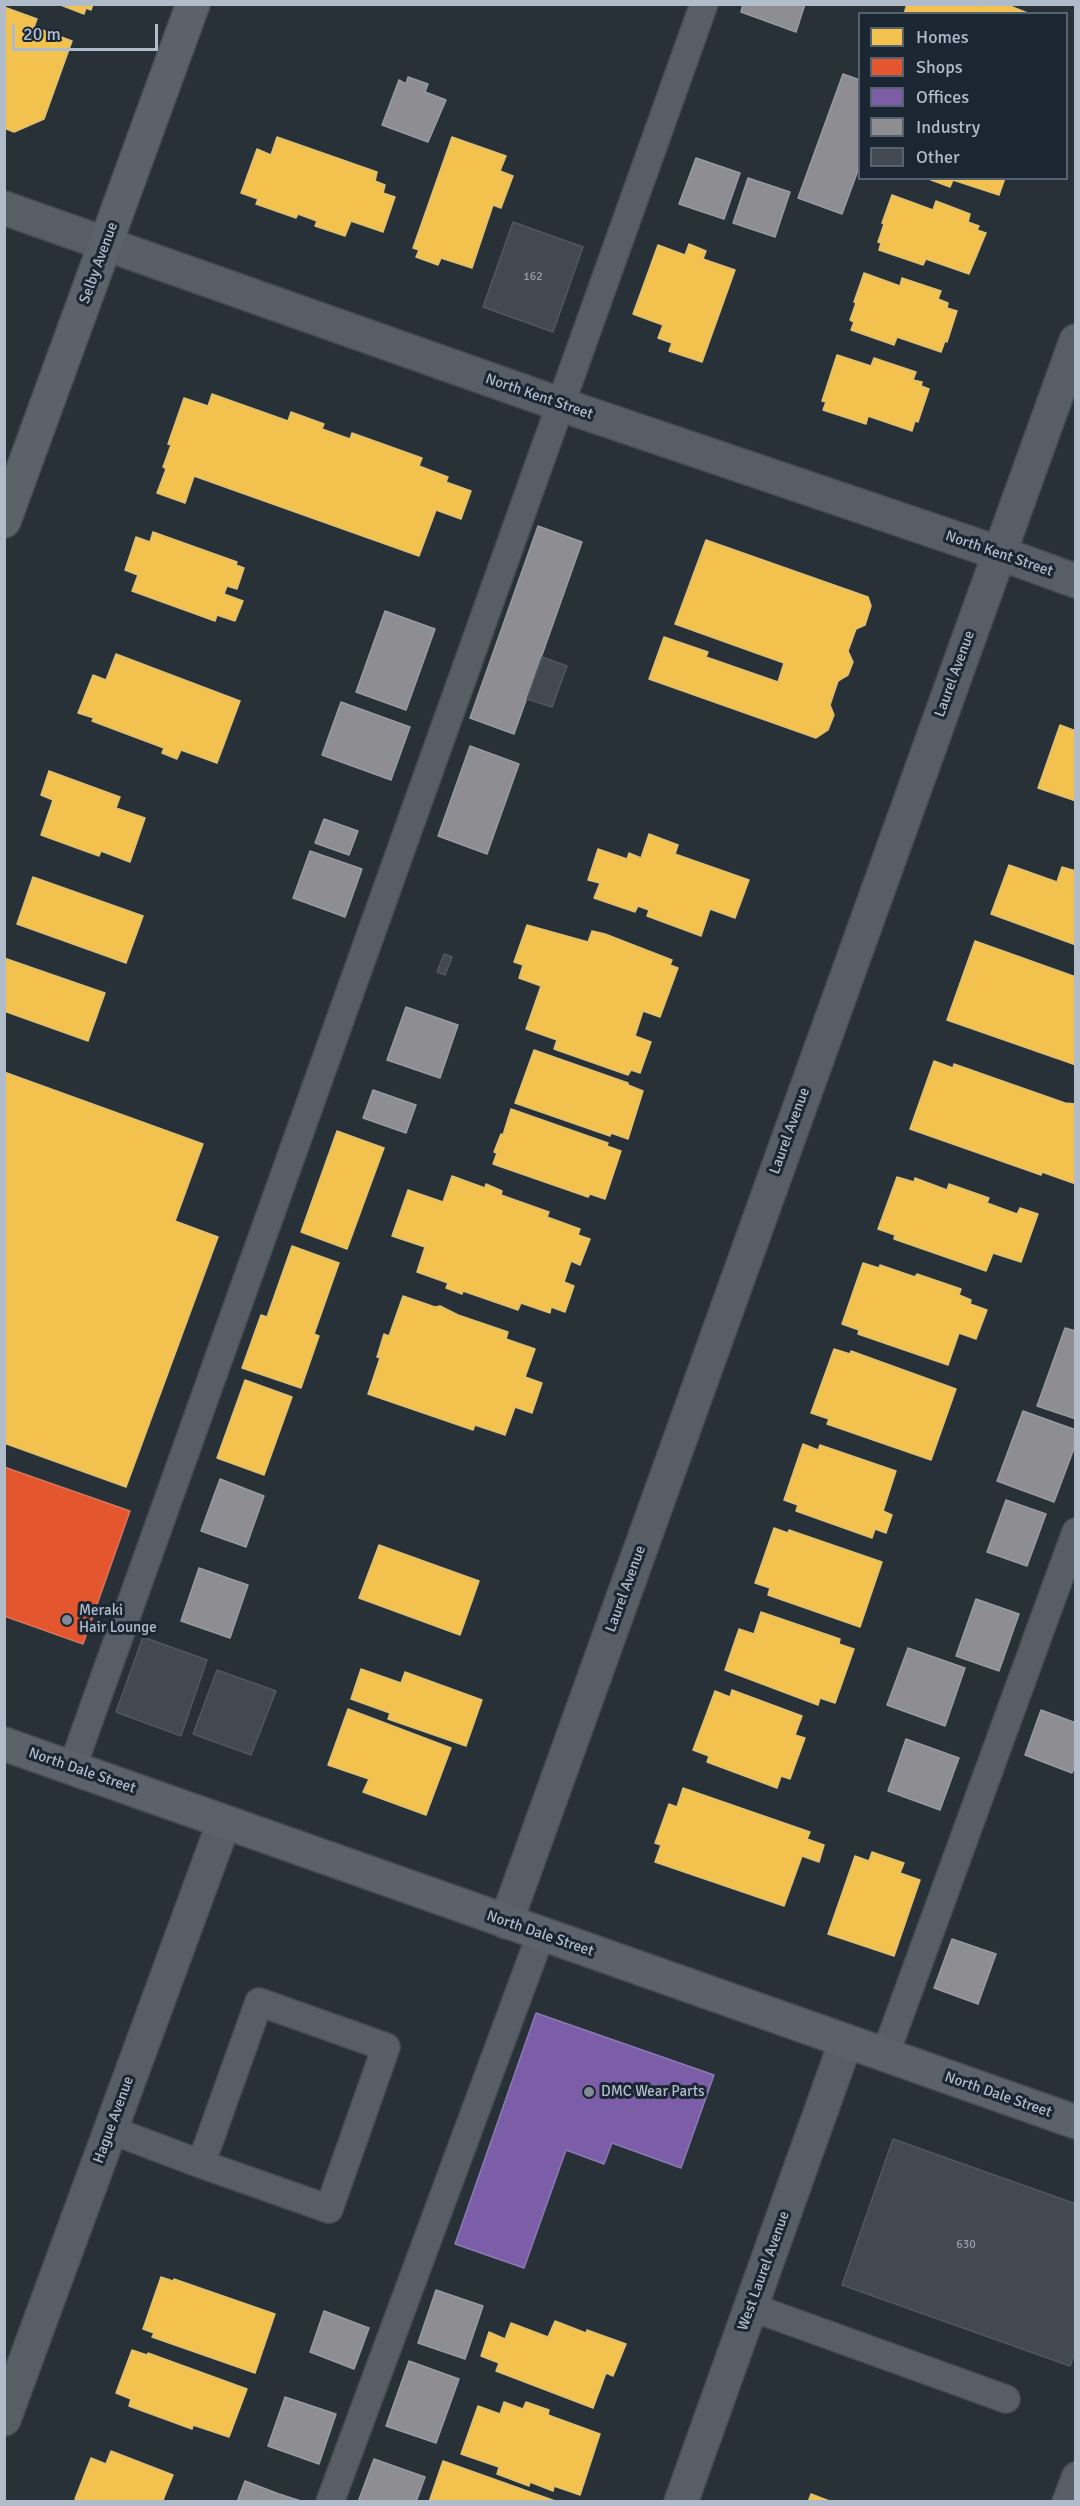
<!DOCTYPE html>
<html>
<head>
<meta charset="utf-8">
<style>
  body { margin:0 }
  #map { position:relative; width:1080px; height:2506px; overflow:hidden; background:#283038; font-family:Signika,sans-serif }
  canvas { display:block }
  .frame { position:absolute; inset:0; border:6px solid #b1bcca; pointer-events:none }
  .legend { position:absolute; left:858px; top:12px; width:210px; height:168px; box-sizing:border-box; background:#1b2633; border:2px solid #57626f; margin:0; padding:8px 10px; list-style:none; font-size:18px; color:#b1bcca }
  .legend li { display:flex; align-items:center; gap:12px; height:30px }
  .legend b { width:30px; border:2px solid #57626f }
  .scale { position:absolute; left:12px; top:24px; width:146px; height:27px; box-sizing:border-box; border:3px solid #b1bcca; border-top:0; padding-left:8px; font-size:18px; line-height:21px; white-space:nowrap; color:#b1bcca; -webkit-text-stroke:4px #1b2633; paint-order:stroke }
</style>
</head>
<body>
<div id="map">
<canvas width="1080" height="2506"></canvas>
<div class="frame"></div>
<ul class="legend">
<li><b style="height:16px;background:#f2c14e"></b>Homes</li>
<li><b style="height:16px;background:#e4572e"></b>Shops</li>
<li><b style="height:16px;background:#7b5ea7"></b>Offices</li>
<li><b style="height:16px;background:#8d8d92"></b>Industry</li>
<li><b style="height:16px;background:#424950"></b>Other</li>
</ul>
<div class="scale">20 m</div>
</div>
<script>
const ctx = document.querySelector('canvas').getContext('2d');
ctx.lineJoin = 'round';
function fill(path, color) { ctx.fillStyle = color; ctx.fill(path, 'evenodd'); }
const toPath = rows => new Path2D(rows.map(r => 'M' + r).join(''));
function strokePath(path, color, width, dash) { ctx.strokeStyle = color; ctx.lineWidth = width; ctx.lineCap = dash ? 'butt' : 'round'; ctx.setLineDash(dash || []); ctx.stroke(path); }
function write(font, color, halo, rows, align = 'center') {
  ctx.font = font + ' Signika,sans-serif'; ctx.lineWidth = 6; ctx.setLineDash([]); ctx.textBaseline = 'middle'; ctx.strokeStyle = halo; ctx.fillStyle = color; for (const [text, x, y, turn = 0] of rows) {
    ctx.save(); ctx.translate(x, y); ctx.rotate((+turn || 0) * Math.PI / 180); ctx.textAlign = isNaN(turn) ? turn : align; if (halo) ctx.strokeText(text, 0, 0); ctx.fillText(text, 0, 0); ctx.restore();
  }
}
const homes = toPath([
  [58,4,93,4,91,10,86,8,84,14,58,4],
  [907,4,975,4,981,7,982,4,1005,4,1030,14,904,14,907,4],
  [4,7,37,19,34,27,72,41,44,119,14,132,4,128,4,7],
  [277,137,377,172,375,181,385,185,383,193,395,197,383,232,351,221,345,236,315,226,317,221,298,214,296,218,256,204,258,199,241,193,257,149,271,155,277,137],
  [452,137,506,156,500,171,513,176,501,208,493,205,472,268,441,258,438,265,416,257,419,250,413,248,452,137],
  [926,178,1005,178,999,195,953,180,950,187,926,178],
  [892,195,933,210,936,201,970,214,968,222,979,226,977,230,986,233,969,274,926,259,923,265,879,250,881,243,878,242,884,224,882,223,892,195],
  [689,244,706,251,703,259,735,270,702,362,669,351,672,343,658,338,663,325,633,314,658,245,685,255,689,244],
  [864,273,900,286,902,278,941,291,938,299,948,303,947,308,957,311,947,342,945,341,941,352,897,337,894,345,851,330,854,322,850,320,856,303,854,302,864,273],
  [837,355,871,366,874,358,916,372,913,380,922,382,921,386,929,389,918,422,915,421,912,431,868,416,866,424,823,410,826,402,822,401,837,355],
  [212,394,288,421,291,412,324,424,322,429,350,439,352,433,422,458,419,466,448,477,446,482,471,491,461,519,436,510,419,556,194,476,185,503,157,493,166,469,163,467,171,445,168,444,184,398,208,406,212,394],
  [153,532,237,562,236,565,244,568,237,589,227,586,224,594,243,601,235,621,217,615,215,621,132,591,138,575,125,570,136,537,150,542,153,532],
  [706,540,868,597,871,606,865,625,856,629,848,651,853,662,848,675,838,681,830,705,834,715,828,730,816,738,649,679,664,637,708,652,706,657,778,682,784,663,675,624,706,540],
  [116,654,240,701,217,763,181,750,177,759,162,753,164,748,92,721,94,718,78,713,93,675,106,680,116,654],
  [1060,725,1076,731,1076,801,1038,788,1060,725],
  [49,771,120,797,116,808,145,818,130,862,101,851,99,856,41,835,53,800,41,795,49,771],
  [649,834,678,845,675,854,749,880,735,918,710,909,701,936,647,916,649,910,638,906,635,912,594,898,600,883,588,880,598,849,627,859,629,853,641,858,649,834],
  [1009,865,1057,882,1062,867,1076,871,1076,945,991,914,1009,865],
  [33,877,143,916,126,963,17,924,33,877],
  [527,925,588,942,592,931,605,934,672,960,670,965,678,968,660,1017,643,1011,635,1036,651,1042,640,1073,631,1070,628,1075,554,1049,557,1040,526,1029,541,986,519,978,523,965,514,962,527,925],
  [975,941,1076,977,1076,1065,947,1020,975,941],
  [4,958,105,993,88,1041,4,1011,4,958],
  [534,1050,628,1083,628,1085,643,1091,628,1139,611,1133,610,1136,515,1103,534,1050],
  [934,1061,953,1068,954,1064,1065,1103,1076,1104,1076,1184,1042,1172,1041,1175,910,1129,934,1061],
  [4,1072,203,1144,175,1221,218,1237,126,1487,4,1443,4,1072],
  [511,1109,608,1143,607,1146,621,1151,605,1199,590,1194,588,1197,493,1164,497,1153,494,1152,501,1134,503,1135,511,1109],
  [337,1131,384,1148,347,1249,301,1232,337,1131],
  [452,1176,485,1188,486,1184,502,1191,501,1195,549,1212,547,1217,580,1229,578,1235,590,1239,580,1265,571,1261,564,1282,574,1286,565,1312,551,1307,550,1313,521,1303,518,1310,463,1291,462,1294,446,1288,448,1283,417,1272,425,1247,392,1236,408,1190,443,1202,452,1176],
  [897,1177,914,1182,915,1178,947,1190,949,1184,989,1198,987,1203,1017,1214,1020,1208,1038,1214,1021,1262,993,1253,986,1271,894,1239,895,1235,878,1229,897,1177],
  [292,1246,339,1263,314,1334,319,1336,301,1388,242,1368,261,1315,267,1317,292,1246],
  [863,1263,879,1268,880,1265,915,1277,917,1274,961,1289,959,1295,971,1300,970,1304,987,1310,976,1339,959,1333,948,1365,858,1334,859,1330,842,1324,863,1263],
  [403,1296,435,1307,440,1306,458,1315,508,1332,506,1339,535,1349,525,1377,542,1383,532,1413,515,1407,505,1435,475,1425,473,1430,368,1394,380,1358,377,1357,384,1334,389,1336,403,1296],
  [834,1349,850,1354,851,1351,956,1389,931,1460,827,1424,829,1419,811,1413,834,1349],
  [245,1380,292,1397,264,1475,217,1458,245,1380],
  [803,1444,818,1450,820,1445,896,1471,883,1511,892,1515,886,1533,875,1529,872,1538,796,1511,798,1505,784,1500,803,1444],
  [774,1528,788,1533,789,1530,882,1562,860,1627,768,1595,770,1588,755,1583,774,1528],
  [379,1545,479,1581,460,1635,359,1598,379,1545],
  [761,1612,840,1639,839,1644,854,1649,835,1703,820,1698,818,1705,725,1670,739,1629,754,1634,761,1612],
  [361,1669,401,1683,405,1672,482,1700,466,1746,388,1719,390,1713,351,1699,361,1669],
  [732,1690,802,1716,795,1735,805,1738,790,1779,781,1776,777,1788,707,1762,709,1756,693,1750,715,1691,730,1697,732,1690],
  [348,1709,451,1748,426,1815,363,1792,369,1779,328,1765,348,1709],
  [683,1788,810,1832,807,1839,824,1845,819,1862,802,1856,784,1906,655,1862,661,1845,655,1843,669,1804,677,1807,683,1788],
  [872,1852,904,1863,900,1873,920,1880,894,1956,828,1934,855,1856,869,1861,872,1852],
  [161,2277,173,2281,174,2279,275,2314,255,2373,152,2337,154,2333,143,2329,161,2277],
  [555,2321,586,2333,587,2330,626,2344,613,2376,606,2373,593,2408,496,2371,499,2363,481,2356,489,2332,505,2339,511,2323,548,2337,555,2321],
  [132,2350,147,2355,148,2353,247,2389,229,2437,193,2425,192,2429,129,2406,131,2399,116,2393,132,2350],
  [504,2402,523,2409,526,2402,549,2410,548,2415,600,2434,580,2495,554,2486,553,2491,530,2482,529,2486,497,2474,499,2467,461,2454,478,2406,500,2414,504,2402],
  [111,2451,173,2475,163,2500,167,2502,82,2502,75,2499,91,2458,106,2464,111,2451],
  [443,2461,558,2502,429,2502,443,2461],
  [811,2494,832,2502,808,2502,811,2494]
]);
fill(homes, '#f2c14e');
strokePath(homes, '#dec073', 1.5);
const shops = toPath([
  [4,1467,130,1511,83,1644,4,1616,4,1467]
]);
fill(shops, '#e4572e');
strokePath(shops, '#d5755d', 1.5);
const offices = toPath([
  [536,2013,714,2075,681,2168,612,2143,604,2164,566,2150,524,2268,455,2244,536,2013]
]);
fill(offices, '#7b5ea7');
strokePath(offices, '#8b7ab2', 1.5);
const industry = toPath([
  [743,4,805,4,796,32,741,12,743,4],
  [843,74,860,80,860,165,842,214,798,198,843,74],
  [408,77,428,84,425,92,446,100,428,142,382,125,399,80,406,84,408,77],
  [696,158,740,173,724,219,679,204,696,158],
  [748,178,790,192,775,237,733,223,748,178],
  [538,526,582,542,514,734,470,718,538,526],
  [385,611,435,629,406,710,356,692,385,611],
  [341,702,410,727,391,780,322,755,341,702],
  [470,746,519,764,487,854,438,836,470,746],
  [324,819,358,831,349,855,315,843,324,819],
  [310,851,362,869,345,917,293,898,310,851],
  [406,1007,458,1025,440,1078,387,1060,406,1007],
  [373,1090,416,1105,406,1133,363,1118,373,1090],
  [1065,1328,1076,1331,1076,1419,1037,1406,1065,1328],
  [1023,1411,1076,1430,1076,1443,1054,1502,997,1481,1023,1411],
  [220,1479,264,1496,246,1547,201,1531,220,1479],
  [1006,1500,1046,1514,1027,1566,987,1552,1006,1500],
  [199,1568,248,1585,230,1638,181,1621,199,1568],
  [976,1599,1019,1614,999,1671,956,1656,976,1599],
  [908,1648,965,1668,945,1726,887,1705,908,1648],
  [1041,1710,1076,1723,1076,1763,1072,1773,1025,1755,1041,1710],
  [906,1739,959,1758,940,1810,888,1791,906,1739],
  [952,1939,996,1954,978,2004,934,1988,952,1939],
  [436,2290,483,2306,465,2359,418,2343,436,2290],
  [324,2311,369,2328,354,2369,310,2352,324,2311],
  [409,2361,459,2379,436,2443,386,2426,409,2361],
  [285,2397,336,2414,319,2464,268,2446,285,2397],
  [374,2459,425,2477,416,2502,358,2502,374,2459],
  [245,2481,279,2494,304,2502,237,2502,245,2481]
]);
fill(industry, '#8d8d92');
strokePath(industry, '#989ba3', 1.5);
const building = toPath([
  [513,222,583,247,553,332,483,307,513,222],
  [542,657,567,666,552,707,527,699,542,657],
  [444,954,452,957,445,975,437,972,444,954],
  [143,1637,207,1660,181,1736,116,1712,143,1637],
  [217,1670,276,1691,251,1755,193,1734,217,1670],
  [893,2139,1076,2204,1076,2350,1070,2366,842,2285,893,2139]
]);
fill(building, '#424950');
strokePath(building, '#505760', 1.5);
const lane = toPath([
  [72,1768,704,4],
  [259,2002,386,2047,329,2209,201,2164,259,2002],
  [885,2055,1076,1532],
  [111,2130,201,2164],
  [751,2307,1006,2399],
  [330,2502,541,1934],
  [1066,2502,1076,2476]
]);
const street = toPath([
  [4,208,562,405,999,553,1076,581],
  [506,1922,1076,341],
  [4,2419,224,1822],
  [681,2502,846,2041]
]);
const secondary = toPath([
  [4,521,193,4],
  [4,1744,1076,2122]
]);
strokePath(lane, '#454b51', 30);
strokePath(street, '#454b51', 36);
strokePath(secondary, '#454b51', 36);
strokePath(lane, '#585e66', 27);
strokePath(street, '#585e66', 33);
strokePath(secondary, '#5c626a', 33);
for (const [x, y, r, color] of [
  [67,1620,6,"#818b97"],
  [589,2092,6,"#818b97"]
]) { const dot = new Path2D(); dot.arc(x, y, r, 0, 2 * Math.PI); ctx.fillStyle = color; ctx.fill(dot); strokePath(dot, '#1b2633', 2); }
write('12px', '#959fac', null, [
  ["162",533,277],
  ["630",966,2245]
]);
write('15px', '#b1bcca', '#1b2633', [
  ["Selby Avenue",99,263,-70],
  ["North Kent Street",539,397,19],
  ["North Kent Street",999,554,19],
  ["Laurel Avenue",955,674,-70],
  ["Laurel Avenue",790,1131,-70],
  ["Laurel Avenue",626,1589,-70],
  ["North Dale Street",82,1771,19],
  ["North Dale Street",540,1934,19],
  ["North Dale Street",998,2095,19],
  ["Hague Avenue",114,2120,-70],
  ["West Laurel Avenue",764,2271,-70]
]);
write('15px', '#b1bcca', '#1b2633', [
  ["Meraki",79,1611],
  ["Hair Lounge",79,1628],
  ["DMC Wear Parts",601,2092]
], 'left');
</script>
</body>
</html>
